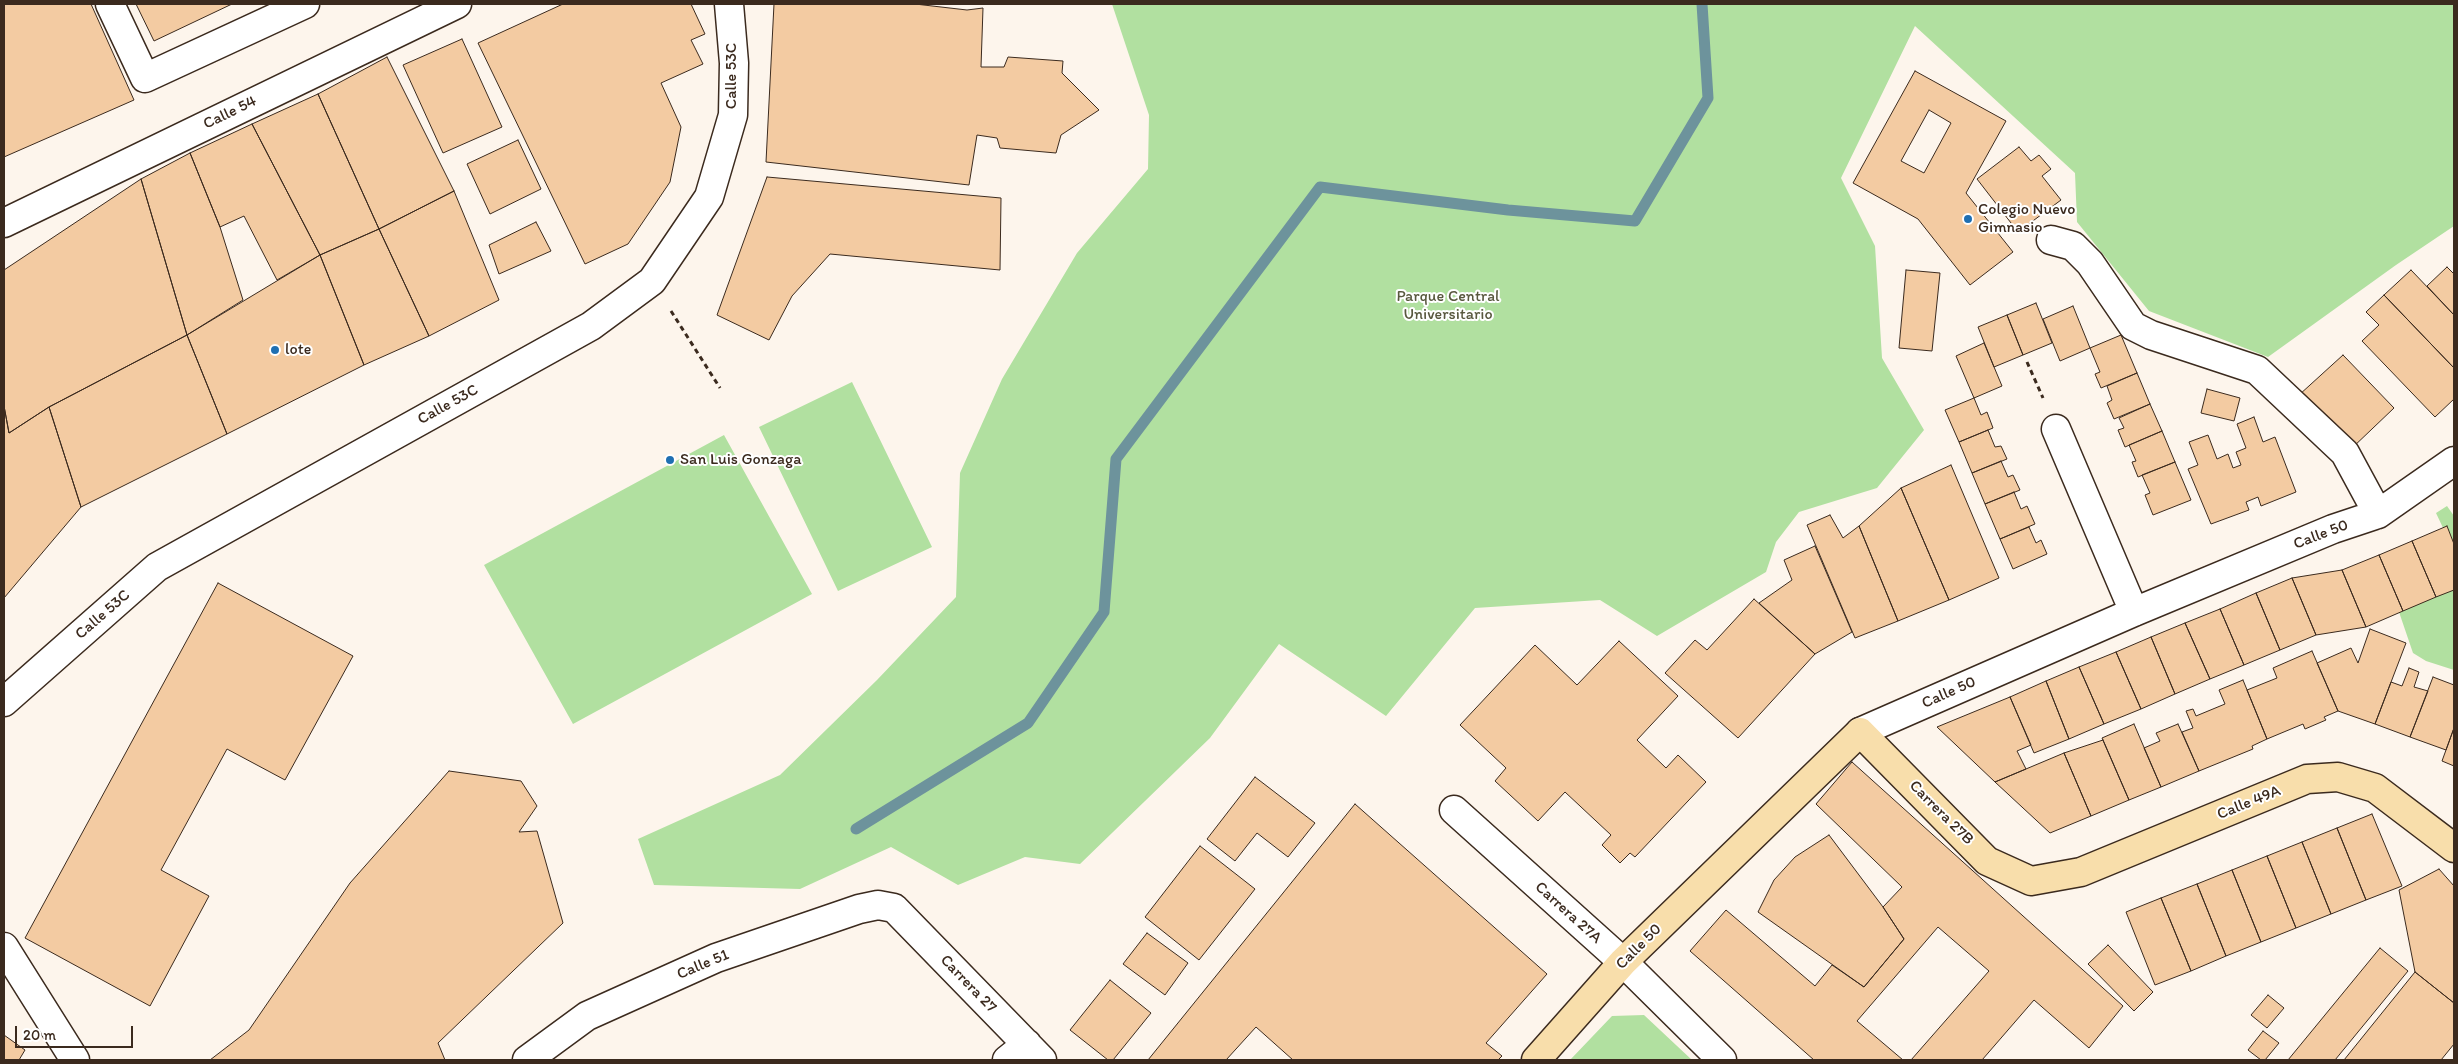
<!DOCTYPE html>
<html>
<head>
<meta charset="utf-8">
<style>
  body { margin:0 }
  #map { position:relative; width:2458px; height:1064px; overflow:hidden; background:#fdf5ec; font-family:Itim,sans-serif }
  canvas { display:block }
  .frame { position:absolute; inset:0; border:5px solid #3b2a1e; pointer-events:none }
  .scale { position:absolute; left:15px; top:1026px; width:118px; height:22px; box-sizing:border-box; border:2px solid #3b2a1e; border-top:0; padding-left:6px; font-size:15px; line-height:18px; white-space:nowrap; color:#3b2a1e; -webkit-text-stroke:4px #fff; paint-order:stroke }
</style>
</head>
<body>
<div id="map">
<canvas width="2458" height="1064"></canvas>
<div class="frame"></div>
<div class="scale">20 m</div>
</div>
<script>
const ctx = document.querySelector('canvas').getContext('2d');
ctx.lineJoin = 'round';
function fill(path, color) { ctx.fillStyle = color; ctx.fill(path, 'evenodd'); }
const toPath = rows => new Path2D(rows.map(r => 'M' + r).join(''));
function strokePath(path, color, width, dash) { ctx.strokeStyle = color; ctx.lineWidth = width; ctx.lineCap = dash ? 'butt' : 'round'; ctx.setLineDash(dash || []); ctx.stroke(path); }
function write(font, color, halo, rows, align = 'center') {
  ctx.font = font + ' Itim,sans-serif'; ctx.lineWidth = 4; ctx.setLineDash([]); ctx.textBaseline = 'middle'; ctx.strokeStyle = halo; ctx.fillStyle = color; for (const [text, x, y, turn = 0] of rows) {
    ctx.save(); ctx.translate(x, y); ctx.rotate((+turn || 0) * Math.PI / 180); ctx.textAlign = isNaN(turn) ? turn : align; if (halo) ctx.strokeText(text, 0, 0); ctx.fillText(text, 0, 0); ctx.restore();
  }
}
fill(toPath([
  [1112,4,2454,4,2454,226,2396,265,2268,357,2149,311,2077,222,2075,173,1915,26,1841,178,1875,246,1882,358,1924,430,1877,488,1799,512,1776,542,1766,572,1657,636,1600,600,1475,608,1386,716,1279,644,1210,738,1080,864,1025,857,958,885,891,847,800,889,654,885,638,839,780,775,877,680,956,597,960,473,1002,379,1077,253,1148,169,1149,115],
  [852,382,932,547,838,591,759,427],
  [724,435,812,594,573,724,484,565],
  [2447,506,2454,516,2454,551,2436,513],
  [2454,583,2454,670,2426,661,2413,653,2399,612],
  [1644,1015,1692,1060,1570,1060,1612,1016]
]), '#b1e0a0');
strokePath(toPath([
  [856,829,1028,723,1104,612,1116,459,1320,187,1508,210,1635,221,1708,98,1702,4]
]), '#6d939c', 11);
const building = toPath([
  [4,4,91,4,134,100,4,157,4,4],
  [136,4,232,4,154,41,136,4],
  [563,4,691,4,705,34,691,40,703,64,661,83,681,127,670,182,628,244,585,264,478,43,563,4],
  [774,4,915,4,967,10,983,8,981,67,1004,67,1008,57,1063,61,1062,73,1099,110,1061,135,1056,153,1000,148,997,138,977,135,969,185,766,162,774,4],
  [462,39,502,127,443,153,403,65,462,39],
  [387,57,454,191,379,229,318,94,387,57],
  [1915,71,2006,121,1966,193,2013,252,1970,285,1918,219,1853,183,1915,71],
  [1929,110,1951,123,1924,173,1901,161,1929,110],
  [318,94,379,229,320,255,252,124,318,94],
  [252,124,320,255,277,280,244,216,220,227,190,153,252,124],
  [518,140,541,189,490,214,467,164,518,140],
  [2019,147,2031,161,2039,155,2051,169,2042,176,2061,200,2018,232,1977,179,2019,147],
  [190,153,220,227,243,300,187,335,141,179,190,153],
  [767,177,1001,198,1000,270,830,254,792,296,769,340,717,315,767,177],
  [141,179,187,335,49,407,9,433,4,406,4,270,141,179],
  [454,191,499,300,429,336,379,229,454,191],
  [536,222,551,251,499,274,489,245,536,222],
  [379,229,429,336,364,365,320,255,379,229],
  [320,255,364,365,227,434,187,335,320,255],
  [2447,267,2454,274,2454,315,2427,286,2447,267],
  [1906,270,1940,273,1932,351,1899,348,1906,270],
  [2411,270,2454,315,2454,368,2384,295,2411,270],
  [2384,295,2454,368,2454,399,2435,417,2362,341,2379,325,2366,312,2384,295],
  [2036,303,2052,343,2023,355,2007,315,2036,303],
  [2073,306,2090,348,2060,361,2043,319,2073,306],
  [2007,315,2023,355,1994,367,1978,327,2007,315],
  [187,335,227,434,81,507,49,407,187,335],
  [2121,335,2137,373,2101,388,2095,374,2100,372,2090,348,2121,335],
  [1984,343,2002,386,1974,398,1956,356,1984,343],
  [2343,355,2394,408,2351,449,2299,395,2343,355],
  [2137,373,2150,404,2114,419,2107,403,2112,400,2107,386,2137,373],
  [2207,389,2240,398,2234,421,2201,413,2207,389],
  [1974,398,1981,415,1987,412,1993,428,1959,442,1945,410,1974,398],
  [2150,404,2162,431,2125,447,2118,430,2124,428,2119,418,2150,404],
  [4,406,9,433,49,407,81,507,4,598,4,406],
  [2254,417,2263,442,2275,437,2296,492,2261,506,2258,497,2246,502,2249,510,2211,524,2188,469,2198,465,2189,442,2208,435,2217,459,2228,454,2233,468,2241,465,2236,452,2246,448,2237,424,2254,417],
  [1988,430,1995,447,2001,446,2007,459,1972,473,1959,442,1988,430],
  [2162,431,2175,462,2138,477,2132,462,2136,461,2129,445,2162,431],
  [2001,461,2008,477,2013,475,2020,490,1985,504,1972,473,2001,461],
  [2175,462,2191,500,2153,515,2145,495,2150,493,2142,475,2175,462],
  [1951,465,1999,578,1949,600,1901,488,1951,465],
  [1901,488,1949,600,1898,621,1859,526,1901,488],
  [2014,492,2021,509,2027,506,2035,524,2000,539,1985,504,2014,492],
  [1830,515,1843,538,1859,526,1898,621,1855,638,1807,525,1830,515],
  [2447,526,2454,544,2454,590,2436,597,2412,541,2447,526],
  [2029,527,2036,543,2041,540,2047,554,2013,569,2000,539,2029,527],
  [2412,541,2436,597,2403,611,2379,555,2412,541],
  [1815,546,1852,632,1815,654,1759,603,1792,580,1784,560,1815,546],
  [2379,555,2403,611,2366,627,2342,570,2379,555],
  [2342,570,2366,627,2316,635,2292,578,2342,570],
  [2292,578,2316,635,2280,650,2256,593,2292,578],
  [218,583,353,656,285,780,227,749,161,870,209,896,150,1006,25,938,218,583],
  [2256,593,2280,650,2244,665,2220,609,2256,593],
  [1754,599,1815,654,1738,738,1665,673,1695,640,1707,650,1754,599],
  [2220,609,2244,665,2210,679,2185,623,2220,609],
  [2185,623,2210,679,2175,694,2151,637,2185,623],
  [2370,629,2406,643,2375,724,2338,711,2317,663,2351,648,2358,663,2370,629],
  [2151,637,2175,694,2141,709,2116,652,2151,637],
  [1619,641,1678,696,1637,740,1666,768,1678,755,1706,782,1635,857,1630,853,1620,863,1602,845,1611,835,1565,792,1538,821,1495,781,1506,768,1460,725,1535,645,1577,685,1619,641],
  [2312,651,2338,711,2324,717,2326,720,2305,729,2303,724,2267,739,2247,690,2277,678,2273,668,2312,651],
  [2116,652,2141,709,2104,724,2079,667,2116,652],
  [2079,667,2104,724,2069,739,2046,681,2079,667],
  [2409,668,2419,672,2414,687,2428,691,2410,737,2375,724,2391,682,2402,686,2409,668],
  [2433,677,2454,685,2454,728,2446,750,2410,737,2433,677],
  [2243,680,2267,739,2252,746,2253,749,2199,771,2182,732,2193,728,2186,711,2193,709,2196,716,2225,704,2219,690,2243,680],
  [2046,681,2069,739,2034,753,2010,697,2046,681],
  [2010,697,2031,745,2017,751,2026,769,1995,782,1937,727,2010,697],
  [2134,724,2161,787,2129,800,2102,738,2134,724],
  [2178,724,2199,771,2161,787,2144,748,2160,741,2156,733,2178,724],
  [2454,728,2454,766,2442,761,2454,728],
  [2103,740,2129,800,2091,816,2064,753,2103,740],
  [2064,753,2091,816,2050,833,1995,782,2064,753],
  [1852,762,2123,1006,2089,1048,2034,1000,1982,1060,1911,1060,1989,971,1938,927,1857,1021,1903,1060,1814,1060,1690,951,1726,910,1815,986,1832,965,1864,987,1904,939,1883,907,1902,887,1816,804,1852,762],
  [449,771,521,781,537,806,519,832,537,831,563,923,438,1043,445,1060,210,1060,249,1030,350,883,449,771],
  [1255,777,1315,823,1288,857,1257,833,1235,861,1207,839,1255,777],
  [1355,804,1547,974,1486,1043,1502,1056,1498,1060,1293,1060,1256,1027,1226,1060,1148,1060,1355,804],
  [2372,814,2402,886,2366,900,2337,828,2372,814],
  [2337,828,2366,900,2331,914,2302,842,2337,828],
  [1829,835,1883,907,1904,939,1864,987,1758,912,1774,880,1795,857,1829,835],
  [2302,842,2331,914,2296,928,2267,856,2302,842],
  [1200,846,1255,889,1199,960,1145,917,1200,846],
  [2267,856,2296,928,2261,942,2232,870,2267,856],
  [2439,869,2454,886,2454,1003,2415,972,2399,890,2439,869],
  [2232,870,2261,942,2226,956,2197,884,2232,870],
  [2197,884,2226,956,2191,971,2161,898,2197,884],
  [2161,898,2191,971,2155,985,2126,912,2161,898],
  [1147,933,1188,963,1165,995,1123,964,1147,933],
  [2108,945,2153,992,2134,1011,2088,964,2108,945],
  [2380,948,2408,971,2335,1060,2288,1060,2380,948],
  [2415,972,2454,1003,2454,1044,2441,1060,2344,1060,2415,972],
  [1110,980,1151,1013,1113,1060,1108,1060,1070,1030,1110,980],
  [2268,995,2284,1008,2267,1028,2251,1015,2268,995],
  [2263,1031,2279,1043,2265,1060,2261,1060,2248,1050,2263,1031],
  [4,1035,25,1050,19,1060,4,1060,4,1035]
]);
fill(building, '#f3cba2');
strokePath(building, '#3b2a1e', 1);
const minor = toPath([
  [110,4,145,78,305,4],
  [4,223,457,4],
  [2051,240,2073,246,2090,263,2133,326,2151,335,2257,370,2345,453,2378,514],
  [2056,429,2134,612],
  [4,702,157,567,591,326,652,281,709,197,733,115,734,63,729,4],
  [1860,732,2134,612,2333,529,2378,514,2454,461],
  [1454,810,1623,962,1722,1060],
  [4,947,75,1060],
  [527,1060,587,1016,716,958,859,909,878,905,894,908,1042,1060],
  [1007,1060,1027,1044]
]);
const major = toPath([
  [1536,1060,1623,962,1860,732,1987,861,2031,881,2081,872,2307,779,2338,777,2375,788,2454,848]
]);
strokePath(minor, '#3b2a1e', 31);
strokePath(major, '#3b2a1e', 31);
strokePath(toPath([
  [671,311,720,388],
  [2027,362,2043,398]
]), '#3b2a1e', 3, [5, 4]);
strokePath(minor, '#fff', 28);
strokePath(major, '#f8deab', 28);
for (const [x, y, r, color] of [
  [1968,219,5,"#1f6fb2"],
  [275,350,5,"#1f6fb2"],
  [670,460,5,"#1f6fb2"]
]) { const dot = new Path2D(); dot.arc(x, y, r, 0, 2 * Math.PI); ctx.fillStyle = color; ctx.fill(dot); strokePath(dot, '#fff', 2); }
write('16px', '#3b2a1e', '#fff', [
  ["Calle 53C",732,76,-90],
  ["Calle 54",230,113,-26],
  ["Calle 53C",448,405,-29],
  ["Calle 50",2321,535,-21],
  ["Calle 53C",103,615,-41],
  ["Calle 50",1949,693,-24],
  ["Calle 49A",2249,803,-22],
  ["Carrera 27B",1941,813,45],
  ["Carrera 27A",1568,913,42],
  ["Calle 50",1639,947,-45],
  ["Calle 51",703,965,-23],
  ["Carrera 27",968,984,46]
]);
write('16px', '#3b2a1e', '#fff', [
  ["Colegio Nuevo",1978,210],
  ["Gimnasio",1978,228],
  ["lote",285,350],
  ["San Luis Gonzaga",680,460]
], 'left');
write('16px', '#58583e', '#fff', [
  ["Parque Central",1448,297],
  ["Universitario",1448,315]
]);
</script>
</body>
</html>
